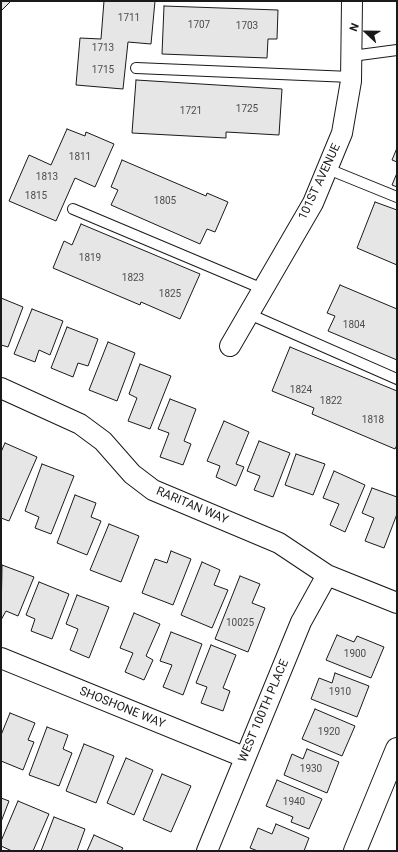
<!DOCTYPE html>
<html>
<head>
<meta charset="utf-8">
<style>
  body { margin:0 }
  #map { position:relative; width:398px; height:852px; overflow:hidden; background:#fff; font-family:Roboto,sans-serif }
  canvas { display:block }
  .frame { position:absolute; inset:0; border:2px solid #1a1a1a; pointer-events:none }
  .north { position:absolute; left:346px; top:12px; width:40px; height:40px; -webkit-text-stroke:3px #fff; paint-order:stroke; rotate:292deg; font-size:11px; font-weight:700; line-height:16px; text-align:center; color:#1a1a1a }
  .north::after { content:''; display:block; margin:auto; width:14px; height:18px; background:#1a1a1a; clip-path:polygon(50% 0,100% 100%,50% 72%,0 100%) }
</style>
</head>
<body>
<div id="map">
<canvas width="398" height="852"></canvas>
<div class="frame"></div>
<div class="north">N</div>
</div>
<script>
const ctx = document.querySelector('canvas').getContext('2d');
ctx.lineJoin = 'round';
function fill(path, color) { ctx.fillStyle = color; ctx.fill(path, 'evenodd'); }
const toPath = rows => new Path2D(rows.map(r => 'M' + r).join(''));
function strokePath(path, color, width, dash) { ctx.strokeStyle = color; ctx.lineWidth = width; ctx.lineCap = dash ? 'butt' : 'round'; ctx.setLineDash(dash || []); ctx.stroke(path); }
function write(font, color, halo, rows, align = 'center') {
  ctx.font = font + ' Roboto,sans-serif'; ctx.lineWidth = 3; ctx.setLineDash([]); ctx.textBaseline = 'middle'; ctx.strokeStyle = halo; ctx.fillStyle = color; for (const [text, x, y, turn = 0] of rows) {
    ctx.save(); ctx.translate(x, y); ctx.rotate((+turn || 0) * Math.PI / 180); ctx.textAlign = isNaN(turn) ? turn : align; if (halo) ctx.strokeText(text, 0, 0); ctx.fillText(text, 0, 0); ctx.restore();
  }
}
const building = toPath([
  [1,1,11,1,1,11,1,1],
  [104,1,155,1,151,44,128,42,123,89,76,85,80,38,101,39,104,1],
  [164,6,278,10,277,39,268,39,267,58,162,54,164,6],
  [136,80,282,89,279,135,226,132,226,138,132,133,136,80],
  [67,129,85,136,86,132,114,144,95,187,75,178,56,221,9,201,29,155,51,165,67,129],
  [397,148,397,162,392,160,397,148],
  [122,160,206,196,207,193,228,202,215,232,207,229,200,244,111,205,118,190,111,187,122,160],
  [397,173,397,187,392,185,397,173],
  [375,202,397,210,397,265,357,248,375,202],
  [81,224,200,274,180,319,141,302,140,305,53,268,64,241,72,245,81,224],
  [340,285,397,309,397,360,328,331,335,316,327,313,340,285],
  [1,298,23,307,8,347,1,345,1,298],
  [32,309,63,321,50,355,39,350,35,362,14,354,32,309],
  [67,327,98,339,88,366,78,363,73,377,51,368,67,327],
  [108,342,135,353,117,401,89,390,108,342],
  [290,347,397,391,397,445,395,449,312,414,314,408,272,391,290,347],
  [140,364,171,376,150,429,128,421,137,398,129,394,140,364],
  [170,399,196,409,184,441,191,444,183,465,160,457,169,433,158,429,170,399],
  [224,421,249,432,236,464,244,467,236,486,216,477,220,466,207,461,224,421],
  [259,441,290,453,273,497,254,490,260,476,247,471,259,441],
  [5,443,37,457,9,521,1,518,1,452,5,443],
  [296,454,325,464,313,495,285,485,296,454],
  [42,464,74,476,51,534,35,528,39,517,25,511,42,464],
  [334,471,365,485,345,532,330,525,339,504,323,498,334,471],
  [372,488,397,497,397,514,384,548,365,541,374,518,362,513,372,488],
  [75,495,96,503,91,517,101,521,87,555,57,543,75,495],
  [109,524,139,536,121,582,90,570,109,524],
  [171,551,191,559,173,605,142,593,155,559,167,563,171,551],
  [202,562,220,570,214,585,228,590,212,628,181,615,202,562],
  [2,565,34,577,18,616,6,611,1,620,2,565],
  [240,576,260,584,252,603,265,608,248,652,215,639,240,576],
  [39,582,69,594,52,639,31,631,35,619,26,615,39,582],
  [77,595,109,607,89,658,70,650,78,629,66,624,77,595],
  [134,613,160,624,146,656,153,660,144,680,125,672,133,653,120,648,134,613],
  [171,632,202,644,183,695,163,687,172,665,160,661,171,632],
  [337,635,354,642,357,636,384,647,371,678,326,660,337,635],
  [211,645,236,655,223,688,230,691,223,711,201,703,207,687,196,683,211,645],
  [335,673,369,686,357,717,311,699,319,678,332,683,335,673],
  [315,709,355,726,342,756,302,739,315,709],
  [10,713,35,723,28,740,34,742,23,770,1,761,1,735,10,713],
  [47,727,68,735,63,749,72,753,59,786,29,775,47,727],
  [84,744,114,756,96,803,66,791,84,744],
  [307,749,339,762,327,793,284,775,292,754,303,759,307,749],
  [126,758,153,770,134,815,107,803,126,758],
  [162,774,191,786,171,832,143,820,162,774],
  [277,780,322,799,309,829,291,822,293,817,266,806,277,780],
  [1,798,9,801,1,822,1,798],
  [18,801,49,814,33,851,12,851,1,846,1,841,18,801],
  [54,817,85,829,77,851,41,851,54,817],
  [276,824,309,838,304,851,258,851,250,848,258,828,272,834,276,824],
  [94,835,123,848,121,851,87,851,94,835]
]);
fill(building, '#e6e6e6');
strokePath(building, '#1a1a1a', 1);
const lane = toPath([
  [352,56,397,50],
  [136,68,351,77],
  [328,169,397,197],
  [73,209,263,289],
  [249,314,397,379]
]);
const street = toPath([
  [230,346,313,203,342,133,351,81,352,1],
  [1,388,80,424,103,441,132,474,153,490,279,543,327,575,397,603],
  [1,658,244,757],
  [207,851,301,622,327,575]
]);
const secondary = toPath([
  [355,851,397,749]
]);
strokePath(lane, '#1a1a1a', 12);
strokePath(street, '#1a1a1a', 22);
strokePath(secondary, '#1a1a1a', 24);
strokePath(lane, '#fff', 10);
strokePath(street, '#fff', 20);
strokePath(secondary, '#fff', 22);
write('10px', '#4d4d4d', null, [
  ["1711",129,18],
  ["1707",199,25],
  ["1703",247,26],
  ["1713",103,48],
  ["1715",103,70],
  ["1725",247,109],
  ["1721",191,111],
  ["1811",80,157],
  ["1813",47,177],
  ["1815",36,196],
  ["1805",165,201],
  ["1819",90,258],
  ["1823",133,278],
  ["1825",170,294],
  ["1804",354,325],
  ["1824",301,390],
  ["1822",331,401],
  ["1818",373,420],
  ["10025",240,623],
  ["1900",355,654],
  ["1910",340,692],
  ["1920",329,732],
  ["1930",311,769],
  ["1940",294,802]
]);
write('12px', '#1a1a1a', '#fff', [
  ["101ST AVENUE",320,182,-65],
  ["RARITAN WAY",192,506,23],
  ["SHOSHONE WAY",122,708,22],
  ["WEST 100TH PLACE",264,711,-67]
]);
</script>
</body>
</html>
